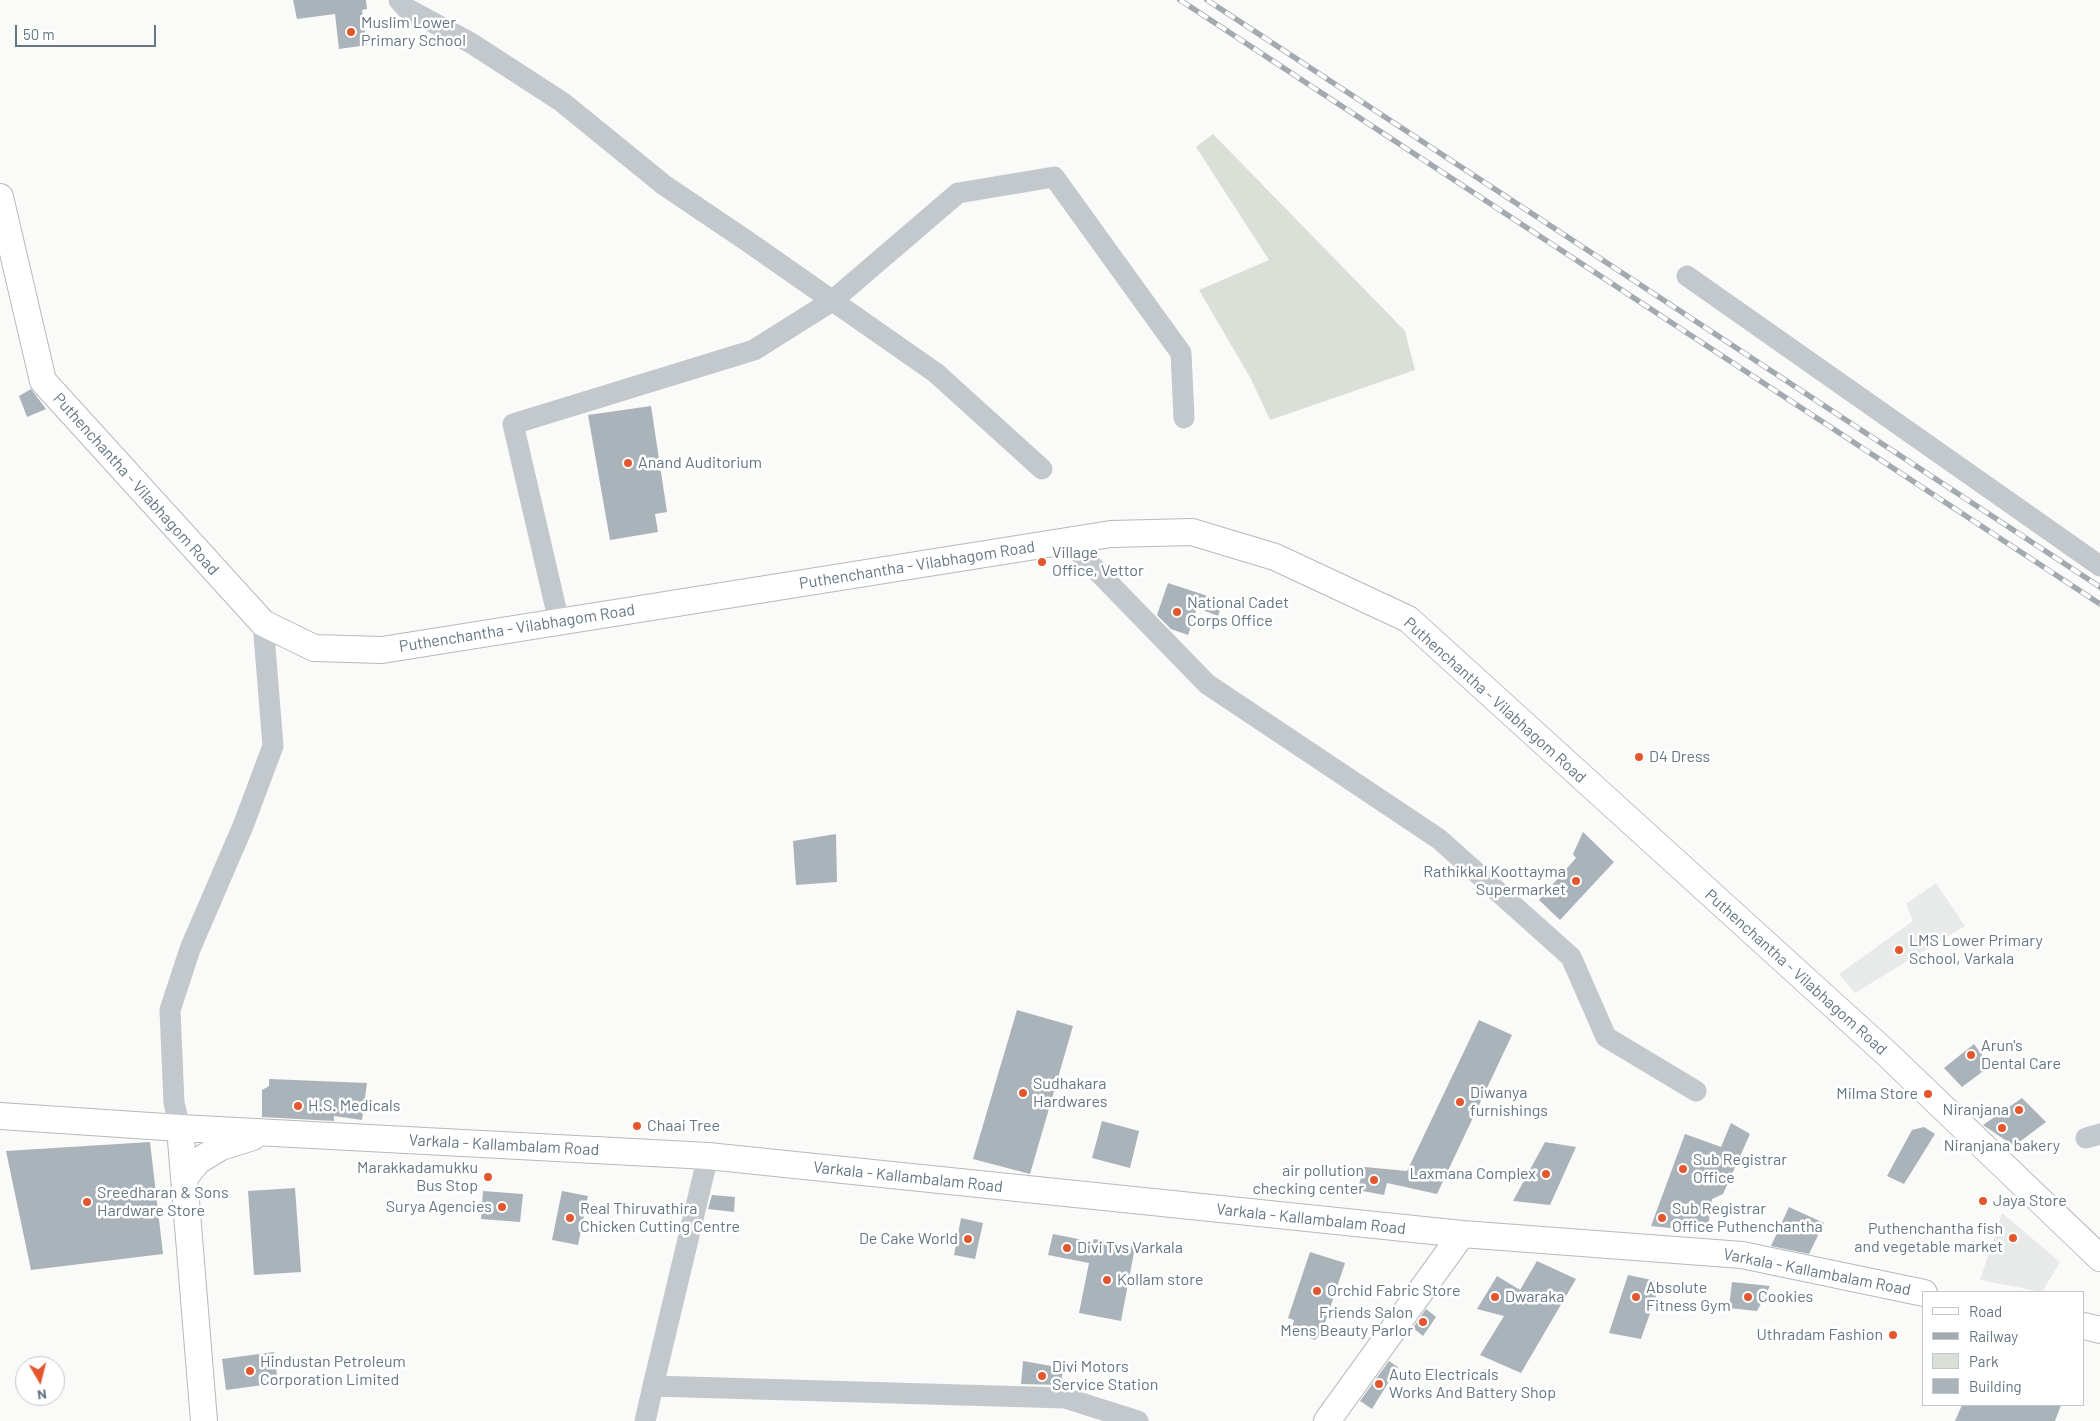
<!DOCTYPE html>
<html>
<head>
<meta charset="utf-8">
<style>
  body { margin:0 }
  #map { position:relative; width:2100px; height:1421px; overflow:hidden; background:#fafaf8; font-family:Barlow,sans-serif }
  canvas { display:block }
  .legend { position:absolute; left:1922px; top:1291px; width:162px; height:115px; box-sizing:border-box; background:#fff; border:1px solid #c1c8cd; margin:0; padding:6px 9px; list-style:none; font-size:15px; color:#657683 }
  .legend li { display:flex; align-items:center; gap:10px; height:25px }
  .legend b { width:25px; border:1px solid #c1c8cd }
  .north { position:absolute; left:15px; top:1356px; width:50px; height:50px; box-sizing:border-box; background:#fff; border:1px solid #c1c8cd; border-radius:50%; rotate:172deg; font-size:14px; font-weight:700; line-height:20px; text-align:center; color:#657683 }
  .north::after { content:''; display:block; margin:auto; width:18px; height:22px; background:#e4572e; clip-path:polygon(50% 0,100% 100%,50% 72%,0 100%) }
  .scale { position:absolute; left:15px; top:25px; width:141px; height:22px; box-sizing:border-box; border:2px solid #657683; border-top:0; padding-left:6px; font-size:15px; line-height:18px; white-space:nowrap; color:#657683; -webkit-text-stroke:4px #fff; paint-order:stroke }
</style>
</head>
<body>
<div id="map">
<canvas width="2100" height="1421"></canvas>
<ul class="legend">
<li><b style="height:6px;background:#fff"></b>Road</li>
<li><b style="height:6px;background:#a2aab0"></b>Railway</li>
<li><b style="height:14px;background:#dadfd7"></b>Park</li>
<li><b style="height:14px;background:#aab3b9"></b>Building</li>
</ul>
<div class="north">N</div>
<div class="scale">50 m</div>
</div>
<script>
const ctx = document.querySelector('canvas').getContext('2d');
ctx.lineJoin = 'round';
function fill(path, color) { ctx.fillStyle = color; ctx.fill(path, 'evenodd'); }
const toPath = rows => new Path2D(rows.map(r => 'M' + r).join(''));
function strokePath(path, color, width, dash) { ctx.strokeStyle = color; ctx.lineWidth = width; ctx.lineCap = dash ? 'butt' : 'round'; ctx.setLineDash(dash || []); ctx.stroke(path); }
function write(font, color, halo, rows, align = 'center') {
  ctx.font = font + ' Barlow,sans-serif'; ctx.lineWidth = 5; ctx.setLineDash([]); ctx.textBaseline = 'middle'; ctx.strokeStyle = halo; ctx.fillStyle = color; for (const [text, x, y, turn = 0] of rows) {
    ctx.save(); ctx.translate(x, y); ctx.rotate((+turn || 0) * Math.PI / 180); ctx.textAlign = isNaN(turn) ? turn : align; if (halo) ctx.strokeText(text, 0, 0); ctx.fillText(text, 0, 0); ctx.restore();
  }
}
fill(toPath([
  [1936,883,1965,926,1855,993,1839,974,1913,921,1906,904],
  [2002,1213,2060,1262,2042,1292,1980,1280]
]), '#e8e9e9');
fill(toPath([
  [1213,134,1405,331,1415,370,1270,420,1251,379,1199,290,1269,260,1196,147]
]), '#dadfd7');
fill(toPath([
  [293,0,366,0,367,9,362,10,367,45,339,49,335,14,297,19],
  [31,389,46,409,27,417,19,396],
  [651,406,667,512,655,514,658,532,610,540,588,415],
  [1168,583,1223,601,1218,616,1197,608,1188,635,1171,629,1157,615],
  [1583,832,1614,862,1560,920,1539,900,1576,858,1573,854],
  [836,834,837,882,796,885,793,841],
  [1017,1010,1073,1026,1030,1174,973,1159],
  [1479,1020,1512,1035,1437,1194,1387,1183,1384,1195,1357,1190,1361,1178,1353,1176,1354,1166,1407,1171],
  [1974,1044,1990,1066,1962,1087,1944,1068],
  [269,1079,367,1083,362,1120,334,1116,334,1121,262,1117,262,1090,269,1086],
  [2022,1098,2046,1122,2014,1146,1983,1125],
  [1102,1121,1139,1131,1130,1168,1092,1158],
  [1731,1123,1750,1134,1723,1194,1712,1199,1707,1233,1686,1234,1687,1230,1651,1226,1685,1134,1721,1147],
  [1924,1127,1935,1134,1904,1184,1887,1176,1912,1130],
  [150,1142,163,1254,31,1270,6,1151],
  [1545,1142,1576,1147,1550,1205,1513,1201],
  [295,1188,301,1272,254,1275,248,1191],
  [483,1191,523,1194,520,1222,481,1219],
  [562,1191,588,1196,578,1245,552,1240],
  [712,1195,735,1197,734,1212,708,1209],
  [1789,1207,1824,1223,1809,1254,1771,1246],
  [961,1218,983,1223,975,1259,954,1255],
  [1053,1234,1093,1242,1094,1239,1135,1247,1121,1321,1079,1313,1089,1263,1048,1255],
  [1310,1252,1345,1263,1322,1332,1315,1340,1291,1332,1294,1320,1288,1318],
  [1537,1261,1576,1279,1521,1373,1480,1355,1504,1316,1477,1309,1497,1276,1520,1290],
  [1628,1275,1661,1282,1641,1339,1609,1333],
  [1732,1282,1770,1286,1757,1311,1729,1308],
  [1426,1309,1436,1317,1423,1336,1413,1328],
  [274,1352,278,1383,226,1390,222,1359],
  [1023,1361,1063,1368,1061,1385,1021,1384],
  [1389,1361,1398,1367,1372,1409,1360,1401],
  [1962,1405,2061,1405,2055,1421,1955,1421]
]), '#aab3b9');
const major = toPath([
  [0,197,43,381,263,623,314,648,382,650,1111,534,1192,532,1275,557,1408,619,1885,1052,2100,1258],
  [0,1116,180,1128],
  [185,1177,198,1161,221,1147,253,1137],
  [2084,1326,2100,1330],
  [204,1421,180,1128,708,1156,1462,1234,1742,1255,1924,1293],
  [1327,1421,1462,1234]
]);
strokePath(major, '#b5babe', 28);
strokePath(toPath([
  [399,0,406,8,471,43,562,102,664,185,747,241,936,373,1042,469],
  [1687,276,2100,566],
  [1068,541,1207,684,1439,839,1571,957,1606,1037,1696,1091],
  [559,622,513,424,754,350,832,301,958,193,1054,177,1181,353,1184,418],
  [180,1128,174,1103,170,1010,190,949,243,826,273,746,263,623],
  [2086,1138,2100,1134],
  [708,1156,653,1386,1065,1398,1138,1421],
  [645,1421,653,1386]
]), '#c3c8cc', 21);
strokePath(major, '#fff', 26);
const rail = toPath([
  [1180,0,2100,604],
  [1207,0,2100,587]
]);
strokePath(rail, '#a2aab0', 5.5);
strokePath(rail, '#fff', 4, [11]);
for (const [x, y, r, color] of [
  [351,32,5,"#e4572e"],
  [628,463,5,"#e4572e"],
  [1042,562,5,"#e4572e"],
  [1177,612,5,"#e4572e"],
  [1639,757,5,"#e4572e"],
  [1576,881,5,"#e4572e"],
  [1899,950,5,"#e4572e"],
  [1971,1055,5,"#e4572e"],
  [1023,1093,5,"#e4572e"],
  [1928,1094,5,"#e4572e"],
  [1460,1102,5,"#e4572e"],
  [298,1106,5,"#e4572e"],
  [2019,1110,5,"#e4572e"],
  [637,1126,5,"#e4572e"],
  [2002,1128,5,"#e4572e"],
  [1683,1169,5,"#e4572e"],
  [1546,1174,5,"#e4572e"],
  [488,1177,5,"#e4572e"],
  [1374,1180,5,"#e4572e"],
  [1983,1201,5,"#e4572e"],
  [87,1202,5,"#e4572e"],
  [502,1207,5,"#e4572e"],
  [570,1218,5,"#e4572e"],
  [1662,1218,5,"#e4572e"],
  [2013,1238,5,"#e4572e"],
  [968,1239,5,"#e4572e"],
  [1067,1248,5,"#e4572e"],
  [1107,1280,5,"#e4572e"],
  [1317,1291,5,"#e4572e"],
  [1495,1297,5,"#e4572e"],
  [1636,1297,5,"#e4572e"],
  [1748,1297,5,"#e4572e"],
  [1423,1322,5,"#e4572e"],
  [1893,1335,5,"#e4572e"],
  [250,1371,5,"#e4572e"],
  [1042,1376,5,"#e4572e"],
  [1379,1384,5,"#e4572e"]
]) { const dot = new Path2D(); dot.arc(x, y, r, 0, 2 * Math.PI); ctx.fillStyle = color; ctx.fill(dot); strokePath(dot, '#fff', 2); }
write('16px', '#657683', '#fff', [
  ["Muslim Lower",361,23],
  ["Primary School",361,41],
  ["Anand Auditorium",638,463],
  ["Village",1052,553],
  ["Office, Vettor",1052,571],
  ["National Cadet",1187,603],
  ["Corps Office",1187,621],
  ["D4 Dress",1649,757],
  ["Rathikkal Koottayma",1566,872,"right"],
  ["Supermarket",1566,890,"right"],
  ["LMS Lower Primary",1909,941],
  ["School, Varkala",1909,959],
  ["Arun's",1981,1046],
  ["Dental Care",1981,1064],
  ["Sudhakara",1033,1084],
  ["Hardwares",1033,1102],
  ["Diwanya",1470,1093],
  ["furnishings",1470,1111],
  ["Milma Store",1918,1094,"right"],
  ["H.S. Medicals",308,1106],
  ["Niranjana",2009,1110,"right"],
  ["Chaai Tree",647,1126],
  ["Niranjana bakery",2002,1146,"center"],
  ["Sub Registrar",1693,1160],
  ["Office",1693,1178],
  ["Marakkadamukku",478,1168,"right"],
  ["Bus Stop",478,1186,"right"],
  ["air pollution",1364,1171,"right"],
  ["checking center",1364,1189,"right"],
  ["Laxmana Complex",1536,1174,"right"],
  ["Sreedharan & Sons",97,1193],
  ["Hardware Store",97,1211],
  ["Jaya Store",1993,1201],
  ["Surya Agencies",492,1207,"right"],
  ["Real Thiruvathira",580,1209],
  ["Chicken Cutting Centre",580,1227],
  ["Sub Registrar",1672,1209],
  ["Office Puthenchantha",1672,1227],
  ["Puthenchantha fish",2003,1229,"right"],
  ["and vegetable market",2003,1247,"right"],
  ["De Cake World",958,1239,"right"],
  ["Divi Tvs Varkala",1077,1248],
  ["Kollam store",1117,1280],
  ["Absolute",1646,1288],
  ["Fitness Gym",1646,1306],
  ["Orchid Fabric Store",1327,1291],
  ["Dwaraka",1505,1297],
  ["Cookies",1758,1297],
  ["Friends Salon",1413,1313,"right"],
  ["Mens Beauty Parlor",1413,1331,"right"],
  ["Uthradam Fashion",1883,1335,"right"],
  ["Hindustan Petroleum",260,1362],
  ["Corporation Limited",260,1380],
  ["Divi Motors",1052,1367],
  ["Service Station",1052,1385],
  ["Auto Electricals",1389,1375],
  ["Works And Battery Shop",1389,1393]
], 'left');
write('16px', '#657683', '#fff', [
  ["Puthenchantha - Vilabhagom Road",136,484,48],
  ["Puthenchantha - Vilabhagom Road",917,565,-9],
  ["Puthenchantha - Vilabhagom Road",517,628,-9],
  ["Puthenchantha - Vilabhagom Road",1495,700,42],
  ["Puthenchantha - Vilabhagom Road",1796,972,42],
  ["Varkala - Kallambalam Road",504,1145,3],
  ["Varkala - Kallambalam Road",908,1177,6],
  ["Varkala - Kallambalam Road",1311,1219,6],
  ["Varkala - Kallambalam Road",1817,1272,11]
]);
</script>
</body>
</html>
